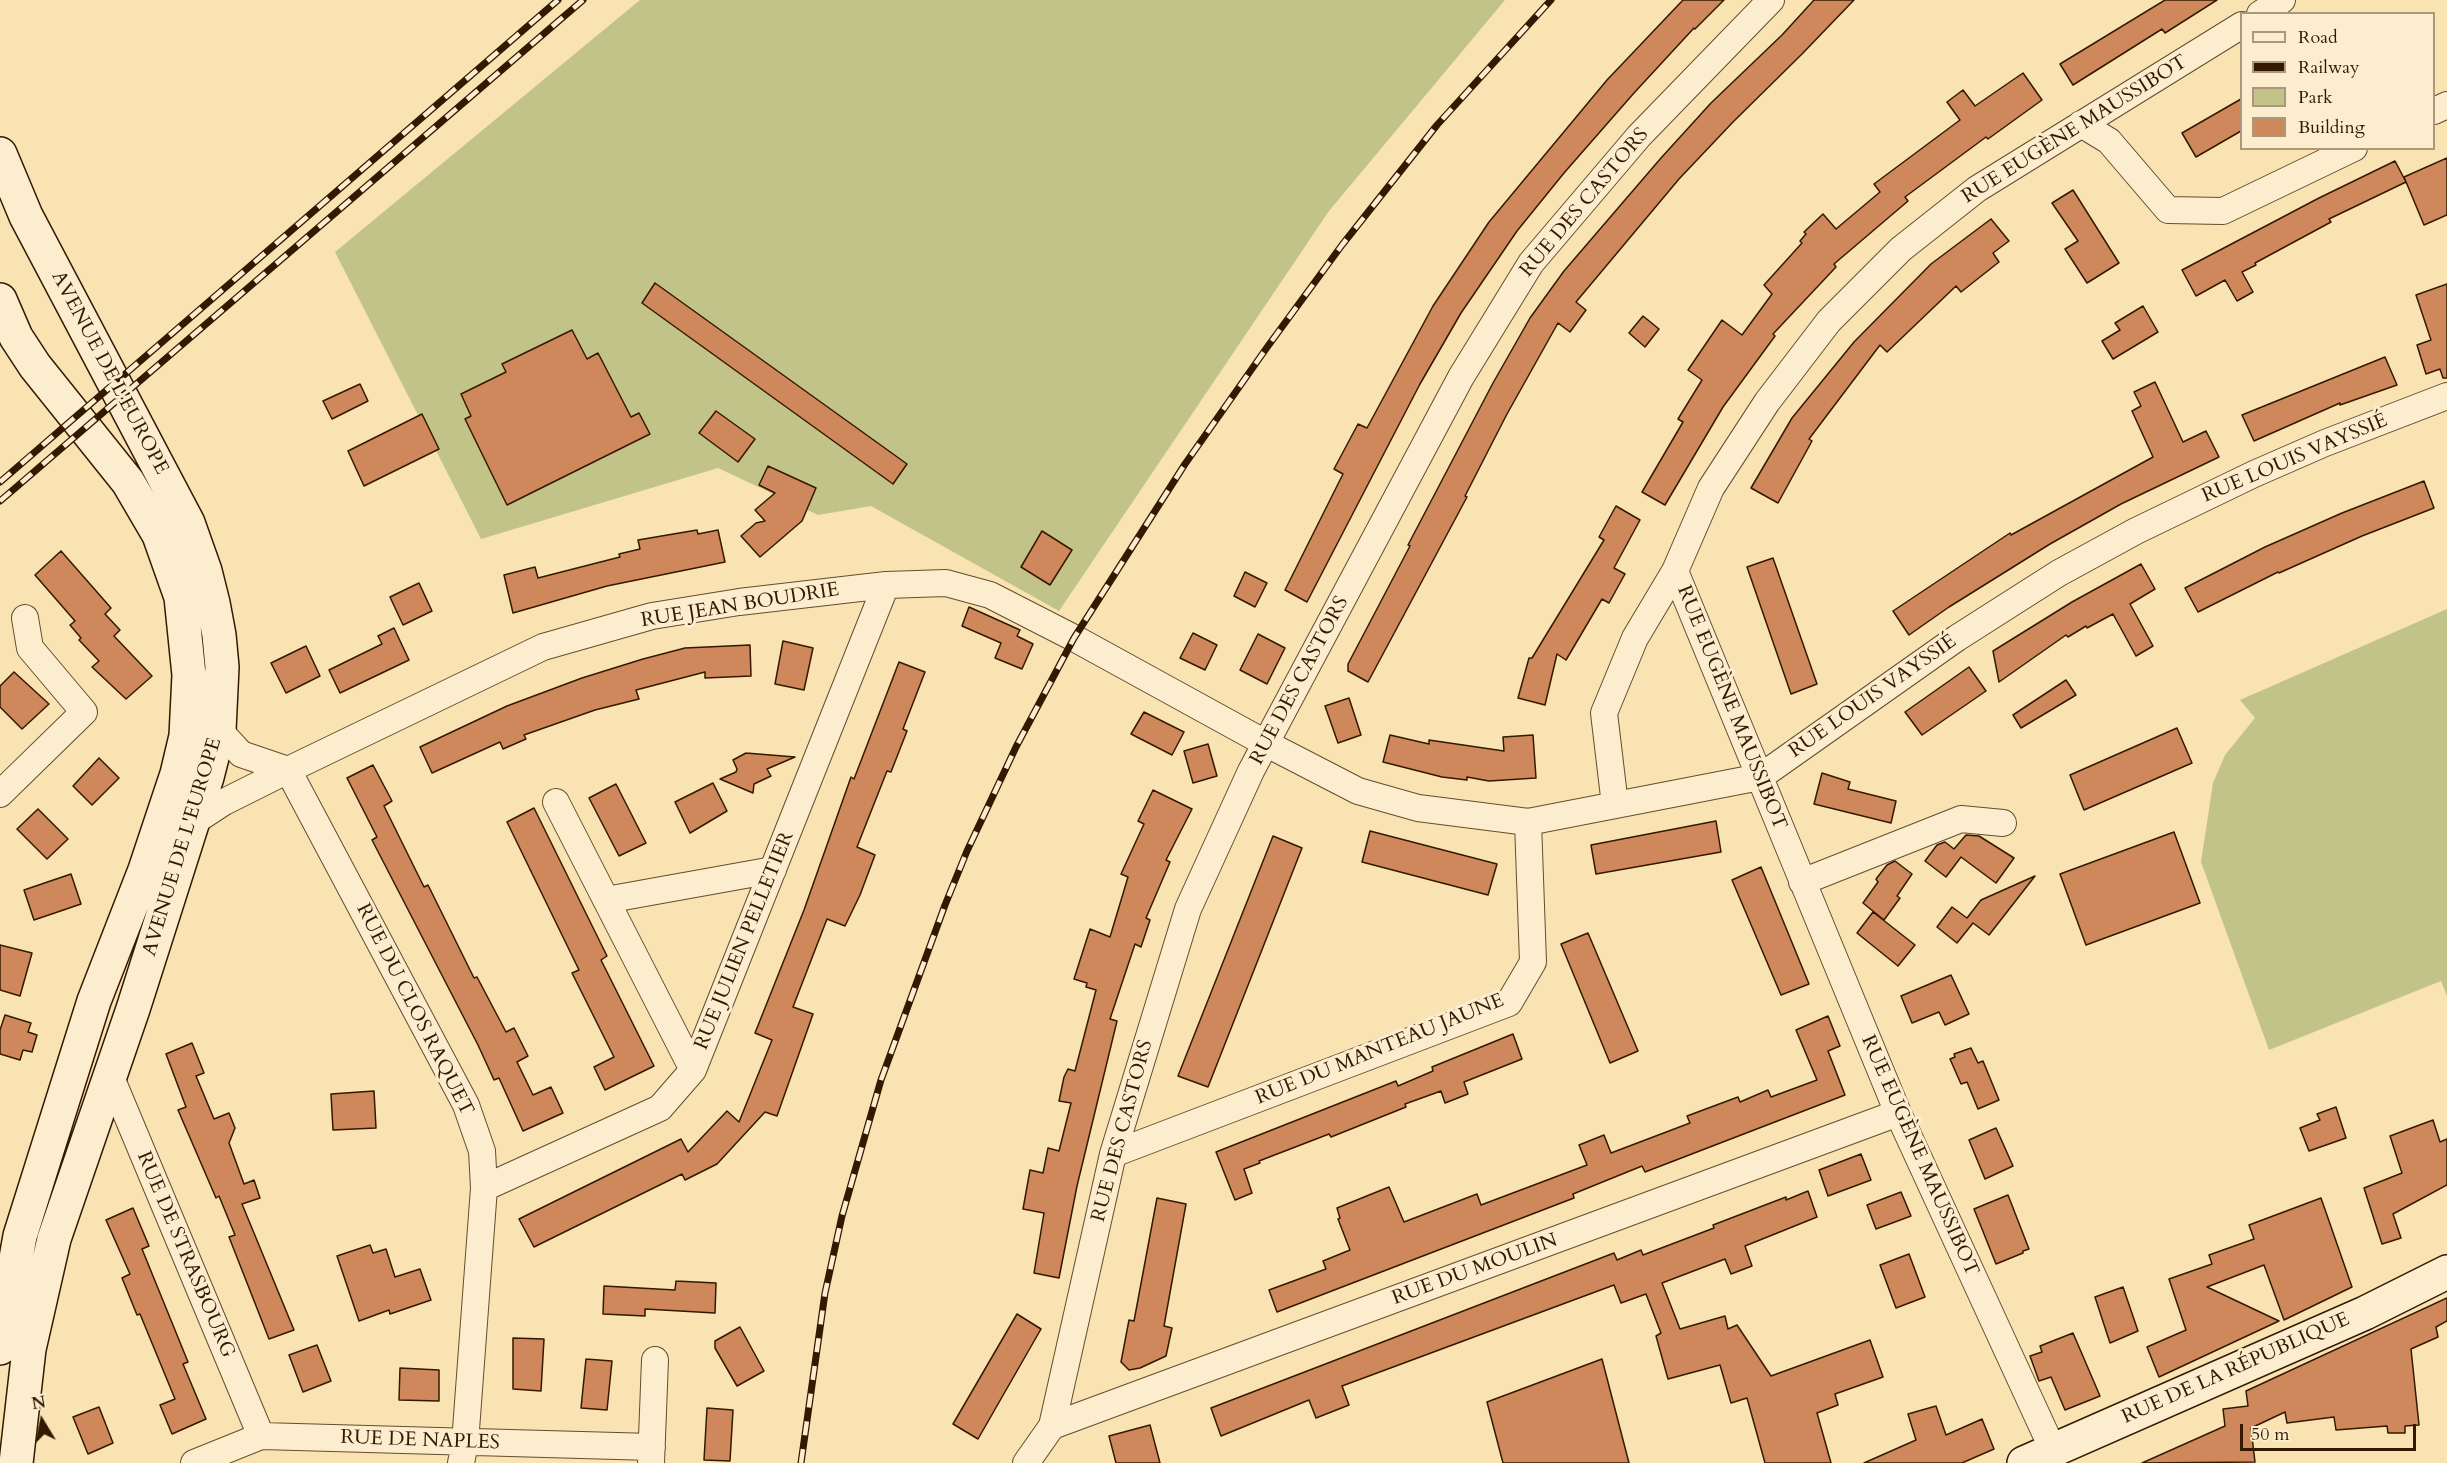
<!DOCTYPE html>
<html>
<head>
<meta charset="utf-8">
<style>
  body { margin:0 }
  #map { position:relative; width:2447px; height:1463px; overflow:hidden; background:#f9e3b3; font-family:Cardo,serif }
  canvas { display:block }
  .legend { position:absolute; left:2240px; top:12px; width:195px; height:138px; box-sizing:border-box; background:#fbedce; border:2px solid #ab987c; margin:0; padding:8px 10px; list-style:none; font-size:18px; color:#341900 }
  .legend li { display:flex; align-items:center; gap:12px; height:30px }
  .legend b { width:30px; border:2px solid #ab987c }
  .north { position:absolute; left:12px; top:1391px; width:60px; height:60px; -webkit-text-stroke:4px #fbedce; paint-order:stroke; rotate:350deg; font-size:16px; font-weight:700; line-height:24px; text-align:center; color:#341900 }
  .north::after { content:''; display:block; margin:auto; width:21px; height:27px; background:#341900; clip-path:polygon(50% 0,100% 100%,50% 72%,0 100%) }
  .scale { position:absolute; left:2240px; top:1424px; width:176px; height:27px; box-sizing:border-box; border:3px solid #341900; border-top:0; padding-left:8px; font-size:18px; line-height:21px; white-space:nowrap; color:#341900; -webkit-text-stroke:4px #fbedce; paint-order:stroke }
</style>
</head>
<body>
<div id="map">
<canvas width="2447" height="1463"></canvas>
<ul class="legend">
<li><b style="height:8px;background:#fbedce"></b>Road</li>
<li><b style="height:8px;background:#341900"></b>Railway</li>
<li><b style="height:16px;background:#c2c389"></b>Park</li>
<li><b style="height:16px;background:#ce885c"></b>Building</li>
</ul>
<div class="north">N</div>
<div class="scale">50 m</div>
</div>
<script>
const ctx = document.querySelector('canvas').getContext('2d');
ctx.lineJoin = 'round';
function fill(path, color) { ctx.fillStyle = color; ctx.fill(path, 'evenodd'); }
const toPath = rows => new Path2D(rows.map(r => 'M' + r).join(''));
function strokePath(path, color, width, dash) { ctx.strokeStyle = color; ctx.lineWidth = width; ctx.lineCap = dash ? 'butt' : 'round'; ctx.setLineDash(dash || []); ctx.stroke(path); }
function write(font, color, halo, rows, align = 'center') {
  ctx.font = font + ' Cardo,serif'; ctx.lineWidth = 6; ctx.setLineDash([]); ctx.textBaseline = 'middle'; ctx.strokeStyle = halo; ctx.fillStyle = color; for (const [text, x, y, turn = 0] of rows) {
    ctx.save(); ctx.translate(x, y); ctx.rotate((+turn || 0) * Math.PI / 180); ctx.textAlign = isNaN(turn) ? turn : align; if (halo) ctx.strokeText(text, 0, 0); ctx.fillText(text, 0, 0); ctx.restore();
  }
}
fill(toPath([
  [640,0,1505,0,1329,211,1059,611,871,506,818,515,718,468,481,539,335,252],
  [2447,609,2447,996,2441,981,2269,1050,2201,862,2213,783,2225,755,2255,718,2240,700]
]), '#c2c389');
const building = toPath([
  [1683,0,1724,0,1695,29,1694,28,1634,93,1564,173,1517,231,1461,313,1420,384,1307,602,1285,590,1343,474,1334,469,1358,424,1367,428,1433,306,1489,222,1607,80,1683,0],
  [1814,0,1854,0,1802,54,1733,122,1679,179,1576,302,1586,310,1570,332,1558,323,1507,414,1465,496,1467,497,1368,682,1348,671,1348,664,1410,546,1408,545,1493,383,1530,318,1564,271,1661,158,1711,103,1782,35,1814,0],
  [2165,0,2217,0,2165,33,2162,29,2073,85,2060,64,2165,0],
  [2023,73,2042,100,1988,139,1986,137,1905,197,1908,201,1834,264,1836,267,1773,334,1775,336,1723,407,1665,505,1642,492,1683,422,1678,419,1702,380,1688,370,1722,320,1742,335,1772,294,1764,285,1802,243,1800,241,1806,234,1804,232,1823,214,1836,229,1880,192,1874,184,1960,120,1947,102,1963,90,1975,106,2023,73],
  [2241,99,2241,131,2196,157,2182,133,2241,99],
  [2447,158,2447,215,2424,225,2404,177,2447,158],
  [2395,161,2406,182,2329,219,2331,222,2255,263,2256,265,2242,272,2253,292,2237,301,2225,280,2196,296,2182,270,2319,198,2395,161],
  [2073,190,2119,263,2087,283,2065,249,2078,241,2052,203,2073,190],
  [1991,219,2009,241,1993,253,1999,262,1961,292,1956,286,1887,352,1880,345,1809,439,1812,441,1778,503,1751,488,1792,418,1854,342,1931,264,1991,219],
  [655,283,907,464,893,484,642,303,655,283],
  [2447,284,2447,378,2443,378,2440,369,2426,374,2417,345,2431,340,2416,295,2447,284],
  [2143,306,2158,332,2113,359,2102,341,2120,330,2115,323,2143,306],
  [1643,316,1659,329,1645,347,1629,333,1643,316],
  [572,330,587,359,598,353,631,417,639,413,650,434,507,505,465,419,471,416,461,394,506,372,502,364,572,330],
  [2385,357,2397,385,2340,405,2340,403,2254,441,2242,415,2385,357],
  [2155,382,2183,442,2206,431,2219,457,2121,504,2050,544,1949,607,1909,635,1893,611,2010,533,2011,535,2153,457,2132,411,2141,406,2134,392,2155,382],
  [360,384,368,401,332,419,323,401,360,384],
  [716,411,755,439,738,462,699,433,716,411],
  [422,414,439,449,364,486,348,451,422,414],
  [768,466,816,488,802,521,760,557,741,536,756,523,765,521,755,510,775,493,759,485,768,466],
  [2424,481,2434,508,2362,536,2279,573,2278,572,2198,612,2185,588,2265,547,2342,513,2424,481],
  [1616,506,1640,520,1614,568,1625,574,1609,603,1602,599,1566,660,1557,654,1545,705,1518,698,1529,658,1532,658,1604,540,1599,537,1616,506],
  [697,530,698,534,718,530,725,562,607,586,513,613,504,575,535,567,538,578,620,557,619,554,640,549,638,540,697,530],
  [1042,531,1072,550,1050,585,1021,567,1042,531],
  [61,551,111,608,105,614,120,630,114,636,152,676,126,699,92,667,99,661,79,640,81,638,70,625,75,621,35,575,61,551],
  [1773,558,1817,684,1791,694,1747,567,1773,558],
  [2141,564,2155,589,2130,604,2153,646,2136,656,2113,614,2087,628,2086,626,2068,637,2066,635,1999,682,1993,651,2072,602,2141,564],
  [1245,572,1267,583,1255,607,1234,596,1245,572],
  [419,583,432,611,403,625,390,597,419,583],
  [969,607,1020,630,1017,636,1033,644,1022,669,995,658,1001,643,962,626,969,607],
  [394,628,409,660,340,693,329,670,382,644,378,636,394,628],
  [1193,633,1217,645,1205,670,1180,658,1193,633],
  [1258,634,1285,648,1267,684,1240,670,1258,634],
  [783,641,813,648,804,690,775,684,783,641],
  [750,645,751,676,705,678,705,672,636,690,639,699,595,710,524,735,526,739,503,749,500,742,432,773,420,747,507,706,582,678,643,659,685,648,750,645],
  [306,646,320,676,286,693,271,663,306,646],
  [899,662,925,672,903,729,907,731,891,772,887,771,857,847,875,855,860,895,845,926,827,919,793,1007,813,1014,777,1116,765,1112,717,1164,685,1180,682,1174,534,1247,519,1219,681,1139,688,1152,727,1111,739,1122,772,1040,755,1033,804,910,851,777,854,779,899,662],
  [1969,667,1986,691,1922,735,1905,712,1969,667],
  [14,672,49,704,22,729,0,707,0,686,14,672],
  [2066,680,2076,695,2021,728,2013,715,2066,680],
  [1349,698,1361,735,1338,743,1325,706,1349,698],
  [1144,712,1184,732,1172,755,1131,734,1144,712],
  [2177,728,2192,763,2084,810,2070,775,2177,728],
  [1390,735,1429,744,1429,740,1504,751,1503,737,1533,735,1536,778,1489,781,1467,777,1467,780,1442,777,1383,762,1390,735],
  [1208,744,1217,776,1193,783,1184,751,1208,744],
  [746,753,795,757,767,769,771,776,754,784,753,793,720,779,736,772,737,769,733,760,746,753],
  [99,758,119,778,92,805,73,786,99,758],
  [373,765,392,801,384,806,424,887,428,885,474,978,477,977,506,1032,514,1028,528,1056,517,1062,533,1095,551,1087,563,1113,523,1131,499,1078,494,1080,478,1045,372,840,377,837,347,778,373,765],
  [1822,773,1850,782,1848,789,1896,801,1891,823,1814,804,1822,773],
  [713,783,727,811,690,833,675,802,713,783],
  [616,784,646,843,619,856,589,798,616,784],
  [1153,790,1192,809,1166,860,1170,862,1146,918,1150,920,1141,947,1135,944,1110,1019,1117,1021,1077,1186,1059,1278,1034,1273,1044,1213,1023,1209,1030,1170,1043,1173,1048,1148,1059,1151,1071,1103,1059,1101,1064,1077,1068,1069,1075,1071,1096,990,1086,987,1087,983,1074,979,1090,929,1110,937,1128,877,1121,874,1144,824,1138,821,1153,790],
  [534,808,607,956,601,960,654,1066,605,1090,594,1067,614,1057,572,973,579,970,507,822,534,808],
  [38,809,68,839,47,859,17,829,38,809],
  [1716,821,1721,852,1596,874,1591,845,1716,821],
  [1370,831,1497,864,1488,895,1362,862,1370,831],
  [2174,832,2200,903,2086,945,2060,874,2174,832],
  [1966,835,1979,836,2014,858,1996,883,1961,857,1946,877,1925,861,1937,845,1945,842,1954,849,1966,835],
  [1273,836,1302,848,1208,1087,1178,1076,1273,836],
  [1895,861,1912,874,1897,896,1900,898,1884,920,1863,903,1878,882,1876,879,1887,865,1895,861],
  [1761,867,1809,984,1781,995,1732,880,1761,867],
  [71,874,81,904,34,920,24,890,71,874],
  [2035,876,1989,935,1973,923,1957,943,1937,927,1952,907,1967,918,1981,900,2035,876],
  [1873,912,1915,945,1898,966,1857,933,1873,912],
  [1588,933,1638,1051,1610,1063,1561,944,1588,933],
  [0,945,32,953,20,996,0,990,0,945],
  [1951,975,1969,1014,1945,1025,1939,1012,1912,1023,1901,996,1951,975],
  [5,1015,31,1023,28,1032,37,1035,32,1052,23,1050,20,1060,0,1054,0,1030,5,1015],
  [1828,1016,1840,1046,1828,1051,1845,1095,1645,1172,1642,1166,1573,1194,1574,1198,1277,1312,1269,1290,1326,1269,1323,1261,1350,1250,1338,1219,1340,1218,1337,1208,1389,1187,1404,1222,1477,1194,1481,1205,1587,1165,1579,1145,1604,1135,1611,1153,1690,1123,1687,1116,1738,1097,1740,1102,1768,1090,1771,1097,1817,1080,1796,1030,1828,1016],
  [1513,1034,1522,1059,1464,1082,1468,1094,1445,1103,1441,1091,1405,1104,1406,1107,1331,1137,1329,1134,1259,1161,1260,1163,1244,1169,1252,1193,1235,1200,1216,1152,1396,1081,1398,1086,1433,1071,1432,1067,1513,1034],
  [192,1043,204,1073,196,1076,214,1119,229,1113,235,1128,229,1143,244,1184,254,1180,260,1198,242,1204,294,1330,269,1339,229,1237,235,1235,219,1196,216,1198,178,1110,186,1107,166,1054,192,1043],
  [1971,1048,1978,1063,1983,1061,1999,1100,1978,1109,1967,1082,1961,1084,1950,1059,1955,1057,1954,1054,1971,1048],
  [374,1091,376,1128,333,1130,331,1094,374,1091],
  [2336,1107,2346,1138,2309,1151,2300,1128,2320,1120,2317,1114,2336,1107],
  [2433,1120,2440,1142,2447,1139,2447,1185,2393,1214,2401,1238,2382,1244,2364,1188,2402,1173,2390,1136,2433,1120],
  [1996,1128,2013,1166,1985,1179,1969,1140,1996,1128],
  [1861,1154,1871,1180,1828,1196,1819,1170,1861,1154],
  [1808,1191,1817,1217,1745,1246,1752,1266,1731,1274,1725,1259,1662,1283,1680,1329,1725,1316,1728,1329,1737,1325,1771,1376,1870,1340,1883,1377,1835,1394,1838,1405,1817,1413,1831,1463,1765,1463,1747,1398,1731,1403,1720,1365,1668,1379,1656,1336,1661,1333,1646,1294,1621,1303,1614,1285,1342,1386,1349,1405,1316,1418,1309,1400,1221,1436,1211,1408,1614,1253,1617,1260,1641,1250,1643,1255,1714,1228,1713,1225,1786,1197,1786,1200,1808,1191],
  [1901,1192,1911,1216,1876,1229,1867,1205,1901,1192],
  [2008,1195,2029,1249,2023,1251,2023,1253,1996,1264,1974,1209,2008,1195],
  [1157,1198,1186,1204,1164,1326,1172,1328,1166,1356,1140,1368,1129,1370,1121,1362,1129,1320,1134,1321,1157,1198],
  [2321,1198,2352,1287,2284,1320,2264,1265,2207,1287,2279,1321,2159,1377,2147,1347,2186,1330,2169,1279,2212,1264,2209,1255,2254,1239,2249,1225,2321,1198],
  [133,1208,149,1246,142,1249,188,1362,183,1364,206,1419,172,1434,160,1405,175,1399,140,1314,137,1315,122,1278,130,1274,106,1220,133,1208],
  [370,1245,373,1253,386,1249,395,1277,420,1269,431,1300,390,1314,389,1310,359,1321,337,1256,370,1245],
  [1909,1254,1925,1297,1896,1308,1880,1265,1909,1254],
  [676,1281,716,1283,715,1313,645,1309,645,1316,603,1314,604,1286,675,1290,676,1281],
  [2123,1287,2138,1331,2110,1343,2095,1297,2123,1287],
  [2447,1298,2447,1321,2436,1327,2438,1337,2411,1349,2419,1425,2405,1426,2405,1433,2388,1433,2387,1426,2336,1430,2334,1417,2287,1423,2285,1412,2251,1428,2255,1462,2142,1463,2225,1426,2223,1409,2248,1406,2246,1391,2447,1298],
  [1017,1314,1041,1329,978,1439,953,1424,1017,1314],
  [740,1327,764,1371,737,1386,715,1348,715,1341,740,1327],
  [2073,1333,2100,1396,2065,1410,2051,1377,2039,1381,2030,1356,2042,1352,2040,1346,2073,1333],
  [513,1338,544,1339,541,1391,513,1389,513,1338],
  [317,1345,331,1381,303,1392,289,1355,317,1345],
  [586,1359,612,1361,607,1410,581,1408,586,1359],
  [1602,1359,1629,1463,1503,1463,1487,1402,1602,1359],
  [400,1368,439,1370,439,1401,399,1400,400,1368],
  [1936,1406,1946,1435,1982,1419,1994,1449,1962,1463,1864,1463,1916,1440,1908,1414,1936,1406],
  [99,1407,113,1443,88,1454,73,1417,99,1407],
  [707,1408,733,1410,730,1461,704,1460,707,1408],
  [1150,1425,1160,1463,1116,1463,1109,1436,1150,1425]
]);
fill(building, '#ce885c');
strokePath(building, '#341900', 1.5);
const minor = toPath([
  [2260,14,2282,0],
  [2434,111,2447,105],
  [2081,124,2109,141,2168,210,2223,211,2354,148],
  [219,730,241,754,288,770,543,647,652,616,739,602,886,585,946,583,990,595,1074,638,1267,744,1358,791,1418,808,1528,822,1760,777,1957,638,2059,573,2136,531,2254,474,2325,443,2447,396],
  [0,794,84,712,30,648,25,618],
  [556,802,693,1070],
  [1615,805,1604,713,1635,638,1675,571],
  [192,823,224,802,288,770,466,1105,482,1151,484,1188,465,1443,461,1463],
  [1802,882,1961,819,2003,823],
  [606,900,773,870],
  [110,1075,261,1436],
  [1113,1154,1509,1003,1533,962,1528,822],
  [484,1188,660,1108,693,1070,886,585],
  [1052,1426,1898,1113],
  [2053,1450,1898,1113,1675,571,1711,488,1767,402,1829,321,1901,249,1977,189,2242,25],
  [194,1463,261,1436,652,1447],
  [651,1463,655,1360],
  [1026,1463,1052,1426,1113,1154,1188,909,1251,771,1461,377,1531,263,1639,136,1771,0]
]);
const secondary = toPath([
  [0,154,26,216,188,523,205,571,213,603,219,635,222,667,219,730,207,777,133,1009,54,1239,29,1349,16,1463],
  [0,300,16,337,35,366,128,482,159,535,181,597,189,675,186,736,177,774,145,870,94,1001,20,1236,0,1348],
  [2024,1463,2365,1313,2447,1272]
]);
strokePath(minor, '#654c2d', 28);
strokePath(secondary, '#341900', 36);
strokePath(minor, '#fbedce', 26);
strokePath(secondary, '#fbedce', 33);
const rail = toPath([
  [0,482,558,0],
  [0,501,583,0],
  [801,1463,825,1293,842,1216,881,1080,945,905,967,851,1016,747,1074,638,1185,464,1268,346,1342,245,1437,125,1551,0]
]);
strokePath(rail, '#341900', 7);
strokePath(rail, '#fbedce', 4.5, [14]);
write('20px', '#341900', '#fbedce', [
  ["RUE EUGÈNE MAUSSIBOT",2075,130,-32],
  ["RUE DES CASTORS",1585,203,-50],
  ["AVENUE DE L'EUROPE",109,373,62],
  ["RUE LOUIS VAYSSIÉ",2295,459,-23],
  ["RUE JEAN BOUDRIE",740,606,-9],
  ["RUE DES CASTORS",1300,681,-62],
  ["RUE LOUIS VAYSSIÉ",1873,697,-35],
  ["RUE EUGÈNE MAUSSIBOT",1731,708,68],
  ["AVENUE DE L'EUROPE",183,847,-73],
  ["RUE JULIEN PELLETIER",745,941,-68],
  ["RUE DU CLOS RAQUET",414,1010,63],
  ["RUE DU MANTEAU JAUNE",1380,1050,-22],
  ["RUE DES CASTORS",1123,1131,-75],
  ["RUE EUGÈNE MAUSSIBOT",1919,1156,66],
  ["RUE DE STRASBOURG",185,1255,67],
  ["RUE DU MOULIN",1475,1270,-20],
  ["RUE DE LA RÉPUBLIQUE",2236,1369,-24],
  ["RUE DE NAPLES",420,1441,2]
]);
</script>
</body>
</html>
